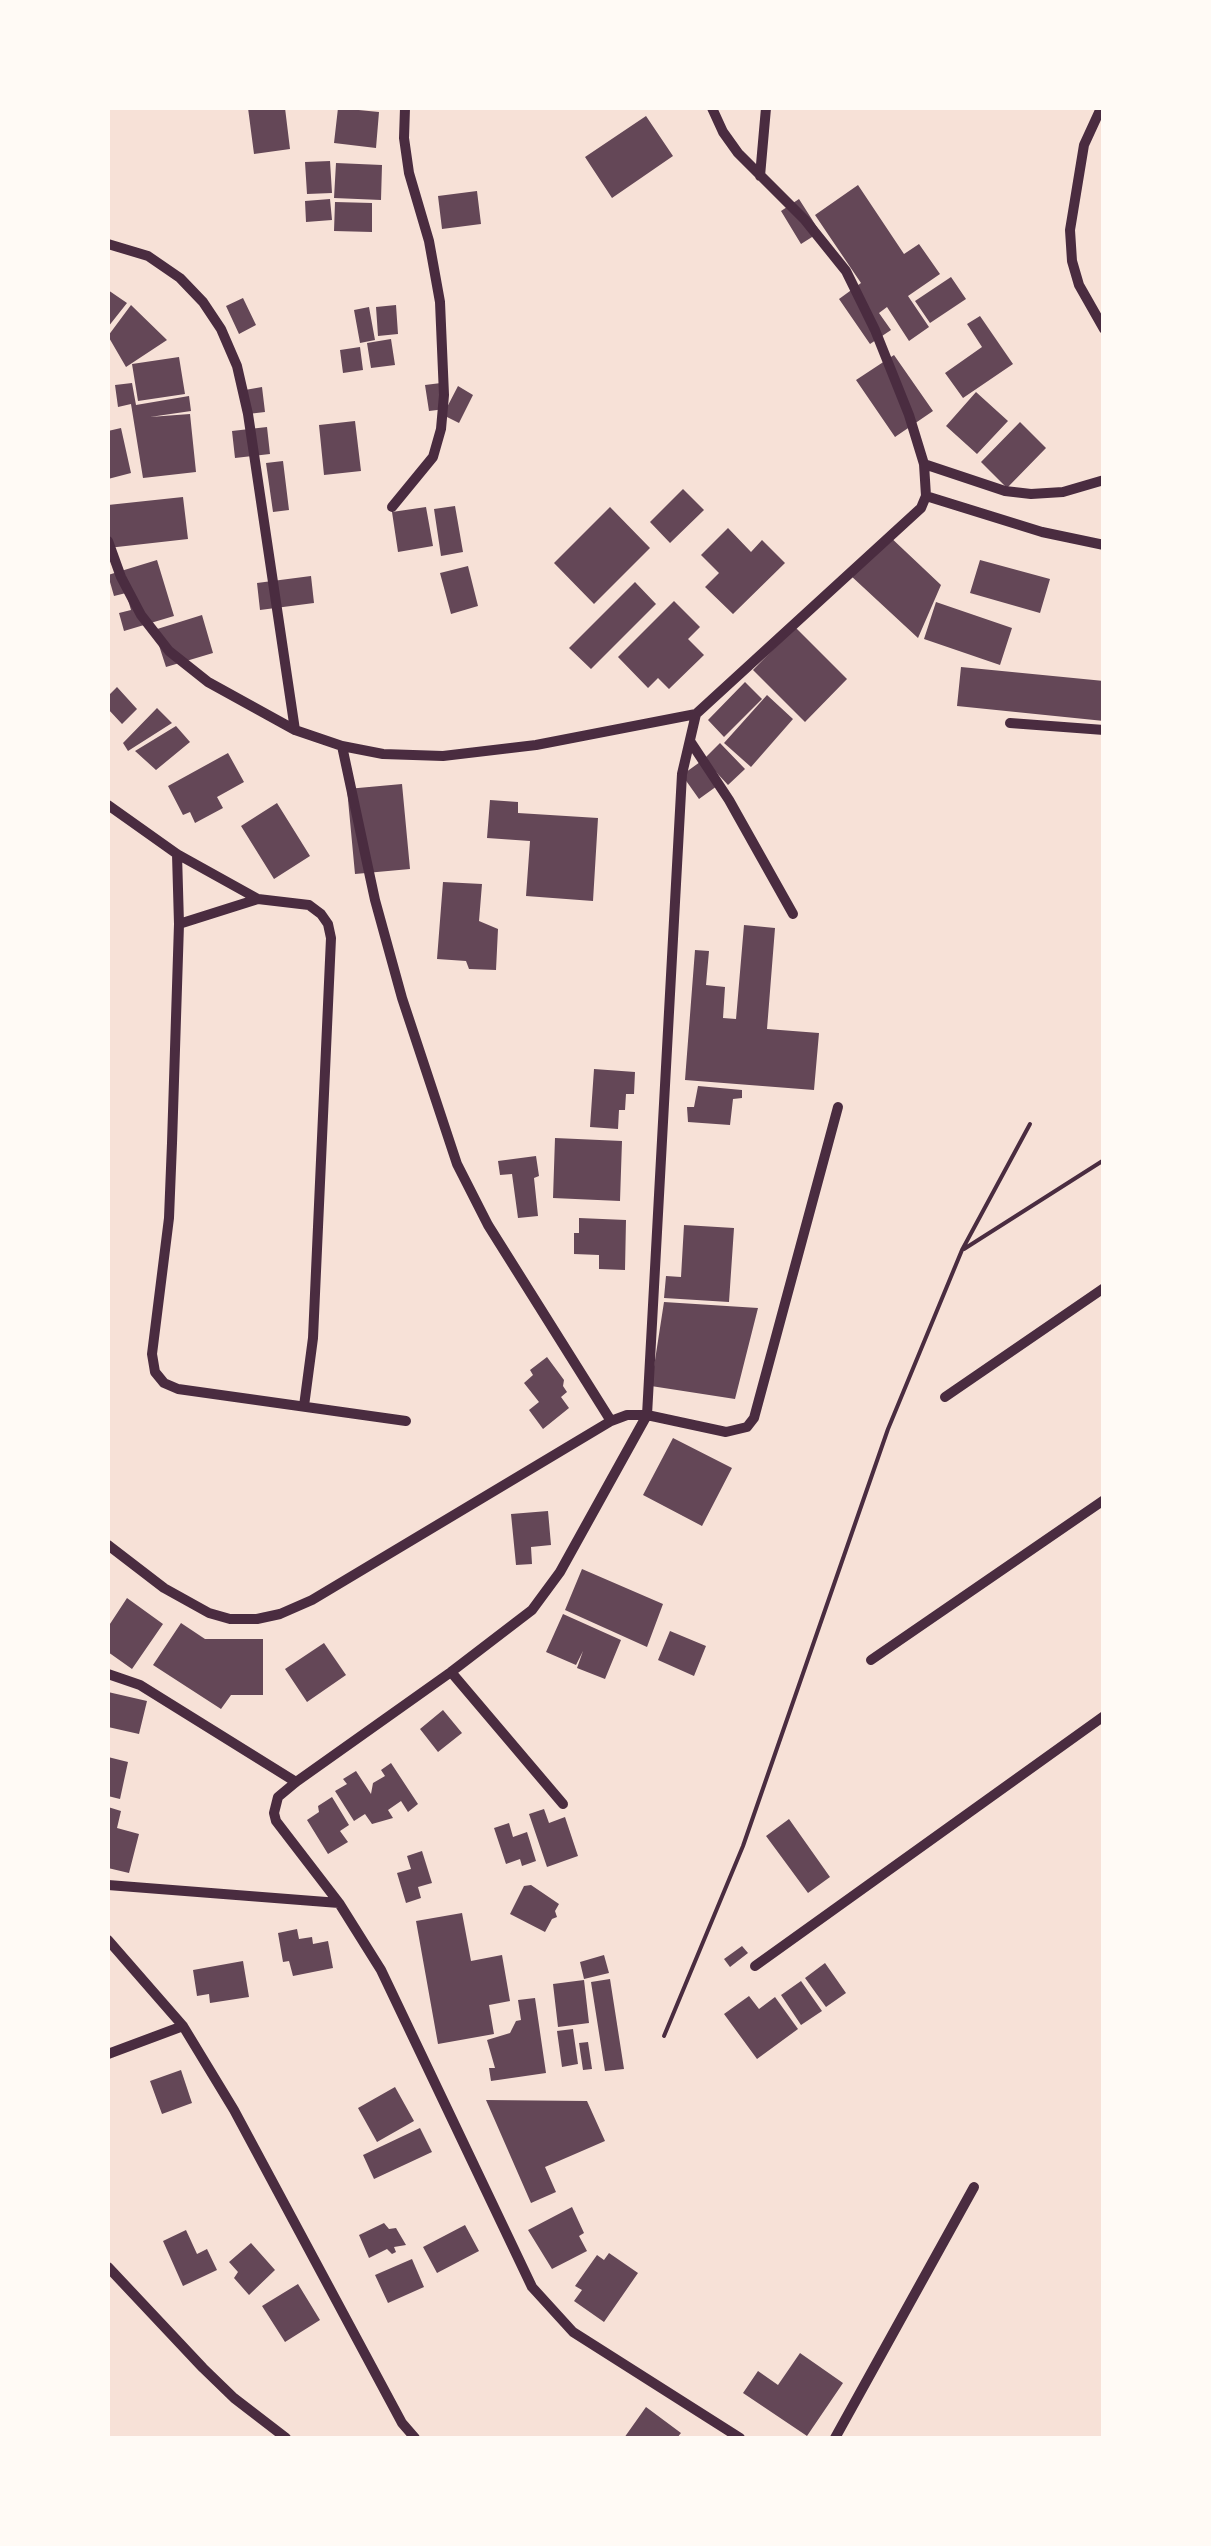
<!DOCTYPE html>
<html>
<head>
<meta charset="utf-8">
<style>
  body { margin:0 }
  #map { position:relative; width:1211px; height:2546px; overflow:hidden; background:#f7e1d7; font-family:"Space Grotesk",sans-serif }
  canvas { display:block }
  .frame { position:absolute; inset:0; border:110px solid #fffaf5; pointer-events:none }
</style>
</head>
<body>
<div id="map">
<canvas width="1211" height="2546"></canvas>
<div class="frame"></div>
</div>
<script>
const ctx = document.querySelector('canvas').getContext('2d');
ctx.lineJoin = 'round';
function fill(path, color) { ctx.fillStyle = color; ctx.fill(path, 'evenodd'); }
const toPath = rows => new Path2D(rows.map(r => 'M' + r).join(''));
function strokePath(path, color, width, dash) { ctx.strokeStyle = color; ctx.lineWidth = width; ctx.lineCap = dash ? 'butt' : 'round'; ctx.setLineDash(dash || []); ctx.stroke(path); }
fill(toPath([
  [248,108,285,108,290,149,254,154],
  [338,108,379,112,376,148,334,143],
  [646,116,673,156,612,198,585,157],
  [330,161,332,193,307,194,305,162],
  [336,163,382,165,381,200,334,198],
  [858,185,904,254,919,244,940,274,908,296,929,327,909,341,887,307,879,313,891,330,870,344,839,299,861,283,815,215],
  [477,191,481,224,442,229,438,196],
  [330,199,332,220,306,222,305,201],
  [799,199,820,232,801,244,781,211],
  [335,202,372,203,372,232,334,231],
  [951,277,966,299,930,323,915,301],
  [108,290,127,303,108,327],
  [243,298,256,325,239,334,226,306],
  [131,305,167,340,126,367,108,336],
  [396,305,398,334,378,336,376,307],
  [369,307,375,340,360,343,354,310],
  [980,316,1013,364,963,398,945,373,982,347,967,324],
  [391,339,395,365,371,368,367,343],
  [360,347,363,370,343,373,340,350],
  [894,355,933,411,895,437,856,380],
  [179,357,185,394,138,401,132,364],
  [132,383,136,405,189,396,191,411,150,417,190,414,196,472,143,478,131,404,118,407,115,385],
  [441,383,445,409,429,411,425,385],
  [458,386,473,395,459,423,443,415],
  [262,387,265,412,248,414,245,390],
  [976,392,1008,421,977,454,946,426],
  [355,421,361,471,324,475,319,425],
  [1020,422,1046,448,1007,488,981,462],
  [267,427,270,454,235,458,232,431],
  [121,428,131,473,108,479,108,431],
  [283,461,289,510,273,512,266,463],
  [683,489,704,510,670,543,650,522],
  [183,497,188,539,108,548,108,505],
  [455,506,463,552,441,556,434,509],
  [426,507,433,546,398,552,392,512],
  [610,507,650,548,594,604,554,563],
  [728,528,751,552,762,540,785,563,733,614,705,587,719,573,701,555],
  [887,534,941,585,918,638,850,575],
  [157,560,174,616,124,631,119,613,131,610,126,593,114,596,108,575],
  [980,560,1050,579,1040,613,970,593],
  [468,566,478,606,451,614,440,573],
  [311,576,314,603,260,610,257,583],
  [635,582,656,604,591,669,569,648],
  [674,601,700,627,688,639,704,655,669,689,658,678,648,688,618,657],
  [936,602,1012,628,1000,665,924,639],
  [202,615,213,653,166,667,154,630],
  [795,627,847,679,805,722,753,670],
  [961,667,1104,681,1104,721,957,706],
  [745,682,762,699,724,737,708,720],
  [117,687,137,709,122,724,108,709,108,696],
  [767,695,793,719,751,767,724,743],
  [157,708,172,723,128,751,123,743],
  [176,726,190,742,156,770,135,751],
  [720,743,745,769,728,785,704,759],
  [228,753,244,782,217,797,223,808,195,823,190,812,183,815,168,786],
  [700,762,717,786,699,799,682,775],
  [402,784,410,869,355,874,347,789],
  [490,800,518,802,518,813,598,818,593,901,526,896,530,841,487,838],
  [277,803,310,856,274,879,241,826],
  [443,882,482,884,479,921,498,929,496,970,469,969,466,961,437,959],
  [744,925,775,928,767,1029,819,1033,814,1090,685,1080,695,950,709,951,706,985,725,987,723,1018,736,1019],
  [594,1069,635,1072,634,1094,626,1094,625,1110,619,1110,618,1129,590,1127],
  [698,1086,742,1090,742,1098,733,1099,730,1125,688,1122,687,1107,694,1107],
  [555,1138,622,1141,620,1201,553,1198],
  [536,1156,539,1176,534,1178,538,1216,518,1218,512,1174,500,1175,498,1161],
  [579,1218,626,1220,625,1270,599,1269,599,1255,574,1254,574,1233,579,1233],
  [684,1225,734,1228,729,1302,664,1298,666,1276,681,1277],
  [664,1302,758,1308,735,1399,651,1386],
  [547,1357,564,1380,563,1386,567,1392,561,1397,569,1408,543,1429,529,1410,539,1402,524,1383,533,1375,530,1370],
  [673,1438,732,1468,702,1526,643,1495],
  [548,1511,551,1545,531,1547,532,1564,516,1565,511,1514],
  [582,1569,663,1604,647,1647,565,1610],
  [127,1598,163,1624,132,1669,108,1652,108,1627],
  [563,1614,621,1640,605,1679,577,1668,583,1651,576,1665,546,1652],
  [181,1623,205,1639,263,1639,263,1695,231,1695,221,1709,153,1665],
  [670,1631,706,1646,694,1676,658,1660],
  [324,1643,346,1675,307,1702,285,1669],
  [108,1692,147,1701,139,1734,108,1727],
  [443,1710,462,1733,438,1752,420,1729],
  [108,1757,128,1762,120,1799,108,1796],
  [391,1763,418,1804,408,1812,401,1801,388,1810,393,1818,372,1824,365,1814,354,1821,335,1791,347,1784,343,1779,356,1771,371,1794,373,1783,385,1776,381,1770],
  [332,1797,349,1825,340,1831,348,1842,328,1854,307,1820,319,1812,318,1806],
  [108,1807,121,1811,117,1828,139,1834,129,1873,108,1868],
  [544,1809,549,1823,565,1817,578,1856,547,1867,529,1814],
  [789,1819,830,1877,808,1893,766,1836],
  [509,1823,513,1837,527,1832,536,1861,522,1866,520,1859,506,1864,494,1828],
  [422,1851,432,1883,418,1887,421,1898,406,1903,397,1873,411,1869,407,1856],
  [531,1885,559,1904,555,1911,557,1917,552,1919,545,1932,510,1914,524,1886],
  [462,1913,471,1961,502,1955,510,2001,489,2005,494,2034,438,2044,416,1921],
  [297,1929,299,1939,312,1937,313,1944,328,1941,333,1968,293,1976,289,1961,283,1962,278,1933],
  [742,1946,748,1953,730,1967,724,1959],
  [604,1955,609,1973,584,1979,580,1962],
  [243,1961,249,1997,210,2003,209,1994,197,1996,193,1970],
  [825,1963,846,1993,826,2007,805,1978],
  [610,1979,624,2069,605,2071,591,1982],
  [584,1980,589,2023,558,2027,553,1984],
  [801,1981,822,2011,801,2025,781,1995],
  [749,1996,759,2009,775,1997,798,2029,757,2059,724,2014],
  [535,1998,546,2073,491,2081,489,2068,495,2068,487,2040,510,2033,516,2021,521,2020,518,2000],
  [573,2029,578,2064,562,2067,557,2031],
  [588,2042,592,2069,583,2070,579,2043],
  [181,2070,192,2103,162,2114,150,2081],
  [395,2087,414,2121,377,2142,358,2108],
  [486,2100,587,2101,605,2141,545,2167,556,2192,531,2203],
  [420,2128,432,2152,374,2179,363,2155],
  [572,2207,584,2233,579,2236,587,2251,552,2269,528,2230],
  [384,2223,389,2229,396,2228,406,2245,394,2247,396,2252,392,2254,387,2249,369,2258,359,2235],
  [465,2225,479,2251,437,2273,423,2247],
  [186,2230,197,2254,207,2249,217,2270,183,2286,163,2241],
  [251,2243,275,2270,249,2295,234,2278,238,2272,229,2262],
  [609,2253,638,2273,604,2322,574,2301,582,2290,575,2286,597,2255,604,2260],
  [412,2259,424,2287,388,2303,375,2275],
  [298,2284,320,2320,285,2342,262,2306],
  [800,2353,843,2383,807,2436,743,2393,758,2371,778,2385],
  [646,2407,681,2433,677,2438,624,2438]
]), '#644757');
strokePath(toPath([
  [964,1249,1104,1160],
  [664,2036,743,1846,888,1429,962,1250,1030,1124]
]), '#4a2c40', 4);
strokePath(toPath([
  [1101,108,1084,145,1070,230,1072,261,1079,285,1104,329],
  [760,176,766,108],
  [108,244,148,256,180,278,203,302,221,329,237,366,248,414,295,730,342,746,375,900,402,998,457,1164,488,1225,611,1421],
  [924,464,1005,491,1031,494,1063,492,1104,480],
  [926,496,1042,532,1104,545],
  [392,507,433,457,441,429,444,395,440,302,429,241,409,173,404,138,405,108],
  [108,541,121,577,141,615,169,651,208,682,295,730],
  [696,714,682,774,647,1415,560,1572,532,1610,451,1672,296,1782,278,1797,274,1813,276,1821,339,1903,381,1970,532,2287,573,2332,740,2438],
  [1010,723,1104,730],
  [690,741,729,800,793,914],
  [342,746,383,754,443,756,536,745,696,714,921,508,926,496,924,464,909,415,875,330,846,271,805,220,738,153,723,132,712,108],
  [108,805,177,854,258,899,309,905,321,914,328,924,331,938,313,1338,304,1406],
  [177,854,179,924,172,1143,169,1218,152,1354,155,1372,164,1383,178,1389,406,1421],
  [179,924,258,899],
  [945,1397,1104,1288],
  [108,1545,164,1588,209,1613,230,1619,257,1619,280,1614,312,1600,611,1421,627,1415,647,1415,726,1432,747,1427,754,1418,838,1107],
  [871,1660,1104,1500],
  [451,1672,563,1804],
  [108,1674,140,1685,296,1782],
  [108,1885,339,1903],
  [108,1940,183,2026,234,2110,402,2423,415,2438],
  [755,1966,1104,1716],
  [108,2054,183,2026],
  [108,2267,203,2368,234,2398,286,2438],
  [835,2438,974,2187]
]), '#4a2c40', 10);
</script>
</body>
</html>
